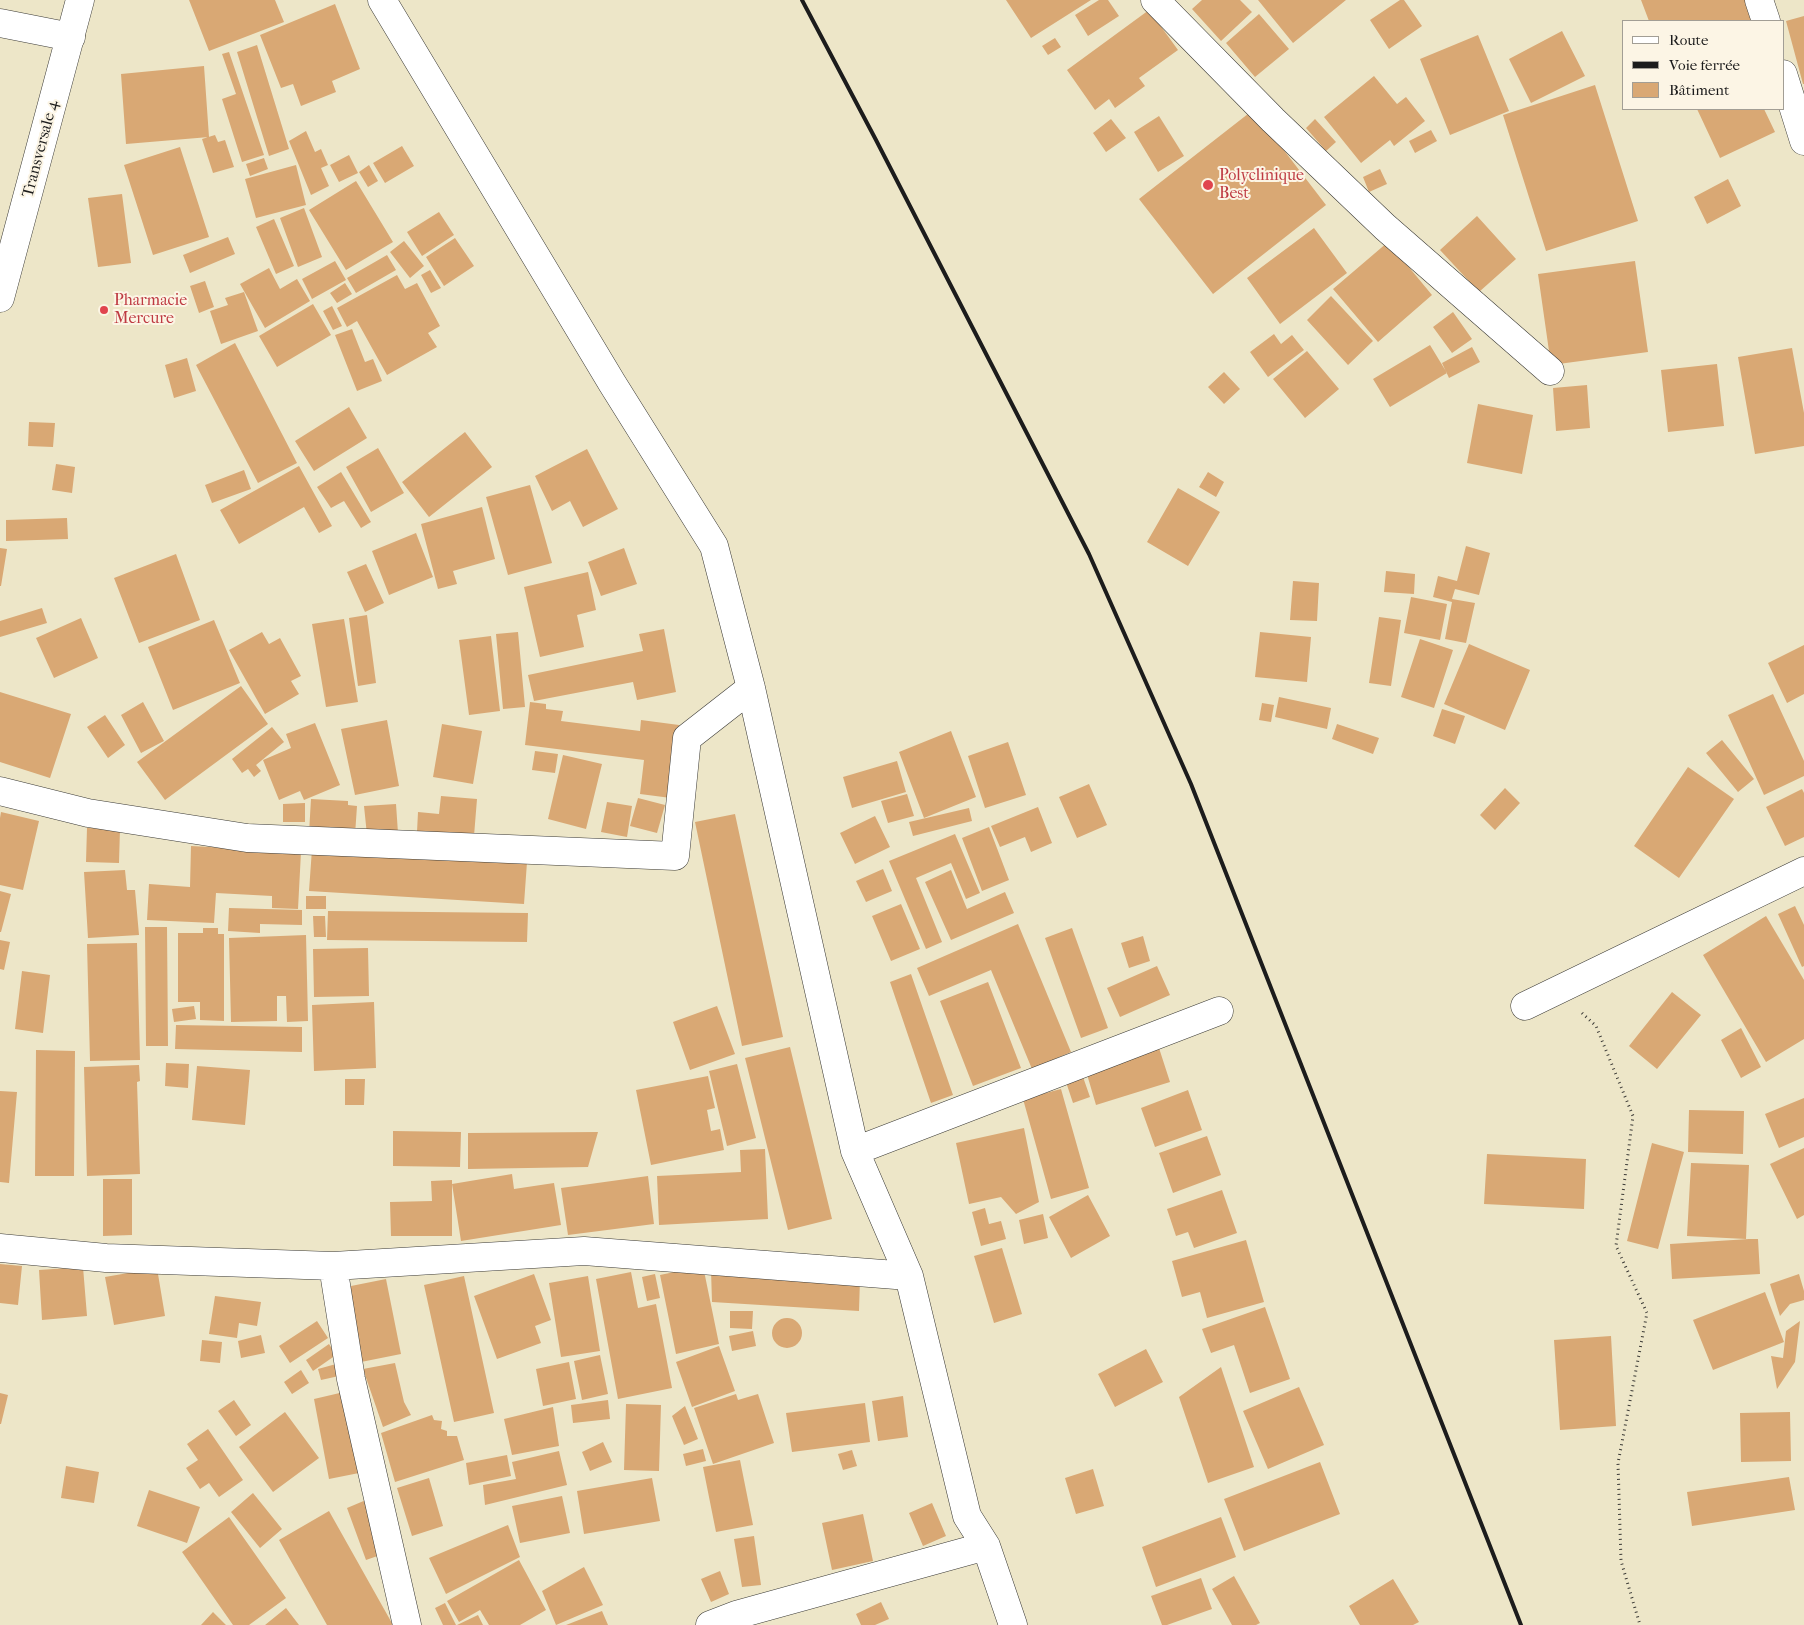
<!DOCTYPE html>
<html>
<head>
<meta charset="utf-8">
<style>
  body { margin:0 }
  #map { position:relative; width:1804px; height:1625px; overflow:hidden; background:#ede6c8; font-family:"IM FELL French Canon",serif }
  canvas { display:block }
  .legend { position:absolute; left:1622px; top:20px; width:162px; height:90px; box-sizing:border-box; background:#fcf5e5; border:1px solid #a29e95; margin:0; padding:6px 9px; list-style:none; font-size:15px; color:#1c1c1c }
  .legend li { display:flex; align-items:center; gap:10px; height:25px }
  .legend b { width:25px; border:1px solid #a29e95 }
</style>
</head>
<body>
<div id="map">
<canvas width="1804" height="1625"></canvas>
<ul class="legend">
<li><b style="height:6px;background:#fff"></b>Route</li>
<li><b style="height:6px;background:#1c1c1c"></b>Voie ferrée</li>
<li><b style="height:14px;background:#d9a874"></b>Bâtiment</li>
</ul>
</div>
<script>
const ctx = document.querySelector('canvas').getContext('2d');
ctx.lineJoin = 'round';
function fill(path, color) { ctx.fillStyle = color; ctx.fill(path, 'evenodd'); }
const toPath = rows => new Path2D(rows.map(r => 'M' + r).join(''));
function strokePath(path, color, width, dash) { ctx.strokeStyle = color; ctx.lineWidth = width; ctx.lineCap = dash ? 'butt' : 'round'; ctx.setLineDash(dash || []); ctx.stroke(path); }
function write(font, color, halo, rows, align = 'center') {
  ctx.font = font + ' "IM FELL French Canon",serif'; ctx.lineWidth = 4; ctx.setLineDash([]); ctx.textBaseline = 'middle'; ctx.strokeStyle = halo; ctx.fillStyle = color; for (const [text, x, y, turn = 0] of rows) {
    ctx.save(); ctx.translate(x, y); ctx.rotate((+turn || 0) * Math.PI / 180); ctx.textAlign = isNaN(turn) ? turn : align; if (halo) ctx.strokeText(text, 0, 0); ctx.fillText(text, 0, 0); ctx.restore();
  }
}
fill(toPath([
  [189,0,275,0,284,22,209,51],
  [1006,0,1091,0,1031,38],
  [1099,0,1108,0,1119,16,1088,36,1075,15],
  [1202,0,1240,0,1252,12,1221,41,1192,9],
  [1258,0,1346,0,1293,43],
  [1400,0,1404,0,1422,26,1389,49,1370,20],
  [1641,0,1745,0,1753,21,1649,21],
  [335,4,360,69,332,81,336,92,301,106,293,84,281,88,260,35],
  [1149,10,1178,50,1139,78,1145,86,1115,108,1109,99,1095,110,1067,70],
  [1259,14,1289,49,1255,77,1226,43],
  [1804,16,1804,84,1803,84,1786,21],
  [1562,31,1585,76,1531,103,1509,59],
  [1478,35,1509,111,1450,135,1420,59],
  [1055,38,1061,47,1048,55,1042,46],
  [257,45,289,149,269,156,237,52],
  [229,52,264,155,242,162,222,99,236,94,222,54],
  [204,66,209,137,126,144,121,74],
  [1374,76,1397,104,1406,97,1425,121,1394,146,1390,140,1361,163,1324,117],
  [1595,85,1638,221,1546,251,1503,115],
  [1697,109,1764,109,1775,132,1720,158],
  [1253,110,1326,205,1213,294,1139,199],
  [1159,116,1184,156,1158,172,1134,132],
  [1111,119,1126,138,1106,152,1093,133],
  [1315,119,1336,142,1326,151,1306,128],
  [1431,130,1437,141,1415,153,1409,141],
  [306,131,315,152,321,149,328,165,321,168,329,186,311,195,289,141],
  [215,135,218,142,225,140,234,167,213,173,202,139],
  [402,146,414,166,385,183,373,163],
  [180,147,209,237,153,255,124,165],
  [349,155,358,173,339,182,330,165],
  [264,158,268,169,250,176,246,164],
  [296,165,306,205,256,218,245,179],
  [369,165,378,181,368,187,359,172],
  [1380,169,1387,184,1369,192,1363,177],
  [1728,179,1741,206,1707,224,1694,197],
  [356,181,393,242,346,270,309,210],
  [122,194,131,263,98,267,88,198],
  [304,208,322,257,298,267,280,218],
  [439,212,454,235,422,256,407,232],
  [1477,216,1516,259,1479,292,1440,250],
  [274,219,294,266,276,274,256,227],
  [1314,228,1347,273,1280,324,1247,278],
  [228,237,235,254,190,273,183,255],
  [455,238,474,266,444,286,426,257],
  [404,241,424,266,410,278,390,252],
  [1388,242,1432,295,1378,342,1333,289],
  [387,255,396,270,356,293,347,278],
  [335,261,346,280,312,299,302,279],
  [1635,261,1648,352,1551,365,1538,274],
  [269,268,280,289,297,279,310,301,265,328,240,284],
  [430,270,441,288,431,293,421,275],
  [397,275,405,289,417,283,440,326,428,333,437,347,387,375,357,321,347,327,337,308],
  [205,281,214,307,199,313,190,286],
  [345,283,352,294,337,303,330,293],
  [244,292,258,331,221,344,210,311,228,305,225,298],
  [1331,296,1373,341,1348,365,1307,320],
  [313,304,331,335,277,367,259,336],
  [332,306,342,326,333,330,323,311],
  [1453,312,1472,339,1452,353,1433,327],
  [352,329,365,362,373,359,382,381,357,391,335,335],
  [1274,334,1281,344,1292,335,1304,350,1268,377,1250,352],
  [235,343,297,463,258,483,196,365],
  [1430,345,1447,373,1390,407,1373,379],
  [1472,347,1480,362,1449,378,1442,363],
  [1792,348,1804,413,1804,446,1755,454,1738,357],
  [1307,351,1339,389,1305,418,1273,379],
  [187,358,196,391,174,398,165,365],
  [1717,364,1724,426,1668,432,1661,370],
  [1224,372,1240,389,1224,404,1208,387],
  [1587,385,1590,428,1556,431,1553,388],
  [1478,404,1533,415,1522,474,1467,463],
  [349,407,367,438,314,471,295,441],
  [29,422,55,423,53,447,28,446],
  [465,432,492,467,429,517,402,482],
  [378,448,404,493,371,512,346,467],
  [587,449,618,509,583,527,570,501,552,511,535,476],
  [56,464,75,467,72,493,52,490],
  [299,466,332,526,319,533,304,507,239,544,220,510],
  [244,470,251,489,212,503,205,485],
  [341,472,371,522,361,528,344,501,331,508,317,487],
  [1208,472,1224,482,1216,497,1199,487],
  [530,485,552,563,508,575,486,497],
  [1178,488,1220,512,1188,566,1147,542],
  [482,507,495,559,453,571,457,584,438,589,421,524],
  [67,518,68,539,6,541,6,520],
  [416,533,433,577,389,595,372,551],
  [1466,546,1490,553,1479,595,1455,589,1452,599,1475,603,1466,643,1445,639,1452,602,1433,597,1438,576,1457,581],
  [0,548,7,549,1,586,0,586],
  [624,548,637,584,601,596,588,562],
  [176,554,200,620,139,643,114,578],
  [366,564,384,603,365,612,347,572],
  [1386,571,1415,574,1414,594,1384,592],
  [588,572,596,610,577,615,584,647,540,657,524,587],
  [1293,581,1319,583,1317,621,1290,620],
  [1411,597,1447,604,1440,640,1404,633],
  [42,608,47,623,0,637,0,621],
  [367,615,376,683,358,686,349,618],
  [1379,617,1401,620,1391,686,1369,683],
  [81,618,98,658,54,678,36,638],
  [344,619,358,702,326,707,312,624],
  [214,620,240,683,173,710,148,647],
  [664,629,676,692,637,700,633,682,534,701,528,675,643,651,639,634],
  [262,632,269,644,280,638,301,676,291,681,299,694,265,714,229,650],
  [518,632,525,707,503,709,496,634],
  [1260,632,1311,637,1307,682,1255,677],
  [491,636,500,711,469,715,459,640],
  [1420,639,1453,650,1434,708,1401,697],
  [1469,644,1530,670,1505,730,1444,704],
  [1804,645,1804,694,1787,703,1768,663],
  [241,686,268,724,165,800,137,762],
  [0,692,71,714,50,778,0,762],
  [1773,694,1804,761,1804,776,1764,795,1728,715],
  [1279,697,1331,708,1327,729,1275,717],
  [143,702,164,741,141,753,121,715],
  [530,702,546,704,546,709,563,711,561,721,640,731,641,720,679,725,671,798,640,794,644,760,525,745],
  [1262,703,1274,705,1271,722,1259,720],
  [1442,709,1465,716,1455,744,1433,736],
  [105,715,125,745,108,758,87,727],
  [387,720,399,786,355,795,341,729],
  [315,723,340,785,304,800,300,791,279,800,263,760,291,748,286,734],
  [442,724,482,731,473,784,433,777],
  [1337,724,1379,738,1373,754,1332,739],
  [272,727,284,742,256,765,261,771,254,777,248,769,242,773,232,759],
  [951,731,976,797,924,818,899,752],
  [1722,740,1754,779,1738,792,1706,753],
  [1008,742,1026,795,985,808,968,756],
  [535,751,558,754,555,773,532,770],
  [563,755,602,764,586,829,548,819],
  [897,761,906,792,852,808,843,777],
  [1688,767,1734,799,1679,878,1634,846],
  [1089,784,1107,825,1077,838,1059,797],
  [1505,788,1520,803,1495,830,1480,815],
  [1802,789,1804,793,1804,837,1785,846,1766,807],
  [907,794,914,816,888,823,881,801],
  [441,796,477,799,474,836,417,832,418,812,439,814],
  [638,798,665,805,657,833,630,826],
  [311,799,348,801,348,805,357,806,355,835,309,833],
  [607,802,632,806,627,837,601,832],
  [305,803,305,822,283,822,283,804],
  [396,804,398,833,367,835,364,806],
  [1038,807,1052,843,1031,852,1025,837,1000,847,991,826],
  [969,808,972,821,913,836,909,822],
  [1,812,39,821,23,890,0,885,0,818],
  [735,814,783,1037,742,1046,695,822],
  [875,816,890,847,855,864,840,833],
  [989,827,1009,880,982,891,962,838],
  [87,828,120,829,119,863,86,862],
  [955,834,980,893,966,899,951,863,916,878,942,942,926,949,889,861],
  [191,846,301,852,298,909,272,908,272,896,216,893,214,923,147,920,149,884,190,887],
  [312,849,527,862,524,904,309,891],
  [883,869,892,891,866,902,856,881],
  [125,870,127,890,135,890,139,935,88,938,84,872],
  [951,870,967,909,1005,892,1014,913,951,940,925,882],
  [0,891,11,894,1,932,0,932],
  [306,896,326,896,326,909,306,909],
  [901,904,920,949,891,961,872,916],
  [1795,906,1804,925,1804,966,1802,967,1778,914],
  [229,908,302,910,302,925,260,924,260,933,228,931],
  [328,911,528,913,527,942,327,940],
  [313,916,325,916,326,937,314,937],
  [1766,916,1804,980,1804,1039,1766,1062,1703,955],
  [1018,924,1071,1052,1032,1069,991,970,929,996,917,968],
  [145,927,167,927,168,1046,146,1046],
  [203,928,218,928,218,934,224,934,224,1021,200,1020,200,1002,178,1002,178,933,203,933],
  [1072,928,1108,1028,1081,1038,1045,938],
  [306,935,308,1021,287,1022,286,996,277,996,277,1021,231,1022,229,938],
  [1143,936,1150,961,1129,968,1121,943],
  [0,940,10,942,4,970,0,969],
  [137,943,140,1060,90,1061,87,944],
  [368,948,369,996,314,997,313,949],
  [1157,966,1170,995,1120,1017,1107,988],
  [22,971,50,975,43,1033,15,1029],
  [911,974,953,1095,931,1103,890,982],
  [988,982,1021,1068,973,1086,940,1001],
  [1672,992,1701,1015,1657,1069,1629,1046],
  [374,1002,376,1068,314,1071,312,1005],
  [194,1006,196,1019,174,1022,172,1009],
  [717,1006,735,1054,690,1070,673,1022],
  [176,1025,302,1027,302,1052,175,1049],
  [1741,1028,1761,1067,1741,1078,1721,1040],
  [790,1047,832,1219,788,1230,745,1058],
  [1159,1048,1170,1082,1096,1105,1086,1071],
  [36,1050,75,1051,74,1176,35,1176],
  [166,1063,189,1064,188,1088,165,1086],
  [737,1064,756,1138,727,1146,709,1071],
  [139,1065,140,1081,137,1082,140,1174,87,1176,84,1067],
  [197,1066,250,1070,245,1125,192,1120],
  [708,1076,715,1108,707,1110,711,1131,720,1129,724,1150,651,1165,636,1090],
  [1083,1077,1090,1097,1073,1103,1066,1082],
  [345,1079,365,1079,364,1105,345,1105],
  [1061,1089,1089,1188,1051,1199,1023,1099],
  [1188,1090,1202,1130,1155,1147,1141,1108],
  [0,1091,17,1092,9,1183,0,1182],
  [1804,1098,1804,1137,1779,1148,1765,1114],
  [1689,1110,1744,1111,1743,1154,1688,1152],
  [1024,1128,1039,1202,1016,1214,1001,1197,969,1204,956,1143],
  [393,1131,461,1132,460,1167,393,1166],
  [598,1132,588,1167,468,1169,468,1133],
  [1207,1136,1221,1175,1173,1193,1159,1153],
  [1652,1143,1684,1152,1658,1249,1627,1241],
  [1804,1148,1804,1215,1797,1219,1770,1164],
  [765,1149,768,1219,659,1225,657,1176,741,1172,740,1150],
  [1487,1154,1586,1159,1584,1209,1484,1204],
  [1691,1163,1749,1165,1746,1239,1687,1236],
  [512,1174,514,1189,554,1183,561,1225,461,1241,452,1184,452,1236,391,1236,390,1202,432,1201,431,1181,452,1180,452,1184],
  [648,1176,654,1224,568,1235,561,1188],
  [103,1179,132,1179,132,1235,103,1236],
  [1222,1190,1237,1233,1194,1248,1188,1232,1176,1236,1167,1209],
  [1088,1195,1110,1236,1071,1258,1049,1217],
  [985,1208,989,1224,1001,1221,1006,1239,981,1246,972,1212],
  [1043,1214,1048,1238,1024,1244,1019,1220],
  [1749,1239,1758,1239,1760,1274,1672,1279,1670,1244],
  [1246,1240,1264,1302,1207,1318,1200,1292,1182,1297,1172,1261],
  [1002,1248,1022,1314,994,1323,974,1256],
  [0,1264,22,1266,18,1305,0,1303],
  [703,1266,719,1344,676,1354,660,1275],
  [83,1267,87,1316,42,1320,39,1270],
  [157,1268,165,1316,114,1325,105,1277],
  [711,1270,860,1279,859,1311,712,1302],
  [631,1272,638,1308,656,1304,672,1388,618,1399,596,1279],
  [534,1274,551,1320,535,1326,541,1343,497,1359,474,1296],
  [655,1274,660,1298,647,1301,642,1277],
  [1799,1274,1804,1291,1804,1300,1790,1304,1780,1316,1770,1284],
  [464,1276,494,1413,454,1422,424,1285],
  [588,1276,600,1351,561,1357,549,1283],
  [386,1279,401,1354,361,1362,346,1287],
  [1765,1292,1784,1342,1713,1370,1693,1320],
  [215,1296,261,1302,257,1326,239,1323,237,1338,209,1334],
  [1265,1307,1290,1379,1250,1393,1234,1345,1211,1353,1202,1329],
  [730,1311,753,1311,752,1329,730,1328],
  '772 1333a15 15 0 1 1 30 0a15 15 0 1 1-30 0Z',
  [317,1321,328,1338,290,1363,279,1346],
  [1800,1321,1795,1362,1777,1389,1771,1356,1783,1358,1786,1331],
  [753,1331,756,1346,732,1351,729,1336],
  [261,1335,265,1353,241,1358,238,1341],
  [1611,1336,1616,1426,1560,1430,1554,1340],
  [202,1340,222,1342,220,1363,200,1361],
  [329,1344,336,1355,313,1371,306,1360],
  [719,1346,735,1391,692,1407,676,1362],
  [1146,1349,1163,1382,1115,1407,1098,1374],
  [600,1355,608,1394,582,1400,574,1361],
  [569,1362,576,1399,543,1406,536,1369],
  [395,1363,404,1402,411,1415,383,1427,363,1369],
  [336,1364,339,1376,321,1380,318,1369],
  [1221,1367,1254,1467,1208,1483,1179,1397],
  [301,1370,309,1383,292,1394,284,1382],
  [1299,1387,1324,1445,1268,1469,1243,1411],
  [344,1392,359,1473,329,1479,314,1399],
  [0,1393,8,1395,1,1424,0,1424],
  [736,1394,738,1400,758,1394,774,1443,713,1464,694,1408],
  [903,1396,908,1437,878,1441,872,1401],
  [234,1400,251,1425,236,1436,218,1411],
  [608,1400,610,1419,573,1423,571,1405],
  [865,1403,870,1442,792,1452,786,1413],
  [626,1404,661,1405,659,1471,624,1470],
  [685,1406,698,1439,684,1445,672,1416],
  [553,1407,559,1446,512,1455,504,1419],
  [285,1412,319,1458,273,1492,239,1447],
  [1790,1412,1791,1461,1741,1462,1740,1413],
  [432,1415,434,1420,442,1421,441,1429,447,1431,447,1436,457,1436,464,1460,395,1482,381,1433],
  [208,1429,243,1480,219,1497,209,1483,200,1489,186,1468,198,1460,187,1444],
  [603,1442,612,1462,590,1471,582,1452],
  [703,1449,706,1461,686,1466,683,1454],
  [852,1450,857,1466,843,1470,838,1454],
  [559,1451,567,1485,485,1505,483,1485,516,1479,512,1462],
  [507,1455,511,1476,469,1485,466,1463],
  [740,1460,753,1525,716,1532,703,1467],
  [1320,1462,1340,1514,1244,1551,1224,1499],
  [66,1466,99,1472,94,1503,61,1498],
  [1093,1469,1104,1506,1076,1514,1065,1478],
  [1789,1477,1795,1510,1692,1526,1687,1492],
  [429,1478,443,1526,412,1536,397,1488],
  [652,1478,660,1521,584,1534,577,1491],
  [149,1490,200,1507,187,1543,137,1526],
  [253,1493,282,1529,260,1548,231,1512],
  [562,1496,570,1533,520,1543,512,1506],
  [366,1500,386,1553,366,1560,347,1508],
  [932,1503,946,1536,923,1546,909,1513],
  [329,1511,393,1625,327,1625,279,1540],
  [863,1514,873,1561,832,1570,822,1523],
  [229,1517,286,1598,249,1625,233,1625,182,1552],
  [1221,1517,1236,1557,1156,1587,1142,1547],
  [508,1525,520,1557,446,1594,429,1558],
  [754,1536,761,1585,742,1587,734,1539],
  [519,1560,546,1610,520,1625,489,1625,480,1610,459,1622,447,1601],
  [584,1567,603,1605,556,1625,542,1591],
  [720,1571,729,1594,711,1602,701,1579],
  [1234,1576,1260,1623,1256,1625,1232,1625,1212,1589],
  [1201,1578,1212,1609,1167,1625,1162,1625,1151,1596],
  [1393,1579,1419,1622,1413,1625,1360,1625,1349,1606],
  [881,1602,889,1619,875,1625,861,1625,856,1614],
  [445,1603,456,1625,443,1625,435,1608],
  [286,1608,299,1625,265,1625],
  [602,1611,608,1625,566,1625],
  [213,1612,226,1625,201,1625],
  [478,1615,483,1625,457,1625]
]), '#d9a874');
const minor = toPath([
  [382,0,612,383,714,546,751,688,855,1151,909,1276,967,1516,986,1546,1013,1625],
  [1155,0,1273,120,1385,227,1550,371],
  [1759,0,1766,21],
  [0,23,71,37],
  [1783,74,1804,141],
  [0,791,88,813,247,838,675,856,687,738,751,688],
  [1525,1006,1804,871],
  [855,1151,1219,1011],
  [0,1248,106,1258,333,1266,584,1251,909,1276],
  [333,1266,351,1379,407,1625],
  [710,1625,736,1615,986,1546]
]);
const major = toPath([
  [0,298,80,0]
]);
strokePath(minor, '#3b3a36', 29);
strokePath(major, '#3b3a36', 29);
strokePath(toPath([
  [1582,1013,1596,1026,1633,1116,1616,1246,1647,1313,1618,1463,1621,1561,1640,1625]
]), '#3b3a36', 3, [1, 4]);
strokePath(minor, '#fff', 28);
strokePath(major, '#fff', 28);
strokePath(toPath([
  [802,0,876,140,1089,554,1191,784,1521,1625]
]), '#1c1c1c', 4);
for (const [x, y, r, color] of [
  [1208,185,6,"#e0444e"],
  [104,310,5,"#e0444e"]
]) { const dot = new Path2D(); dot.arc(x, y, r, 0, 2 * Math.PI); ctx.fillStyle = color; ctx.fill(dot); strokePath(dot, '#fcf5e5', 2); }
write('16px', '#1c1c1c', '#fcf5e5', [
  ["Transversale 4",41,149,-75]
]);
write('16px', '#be3a42', '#fcf5e5', [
  ["Polyclinique",1219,176],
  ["Best",1219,194],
  ["Pharmacie",114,301],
  ["Mercure",114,319]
], 'left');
</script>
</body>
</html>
